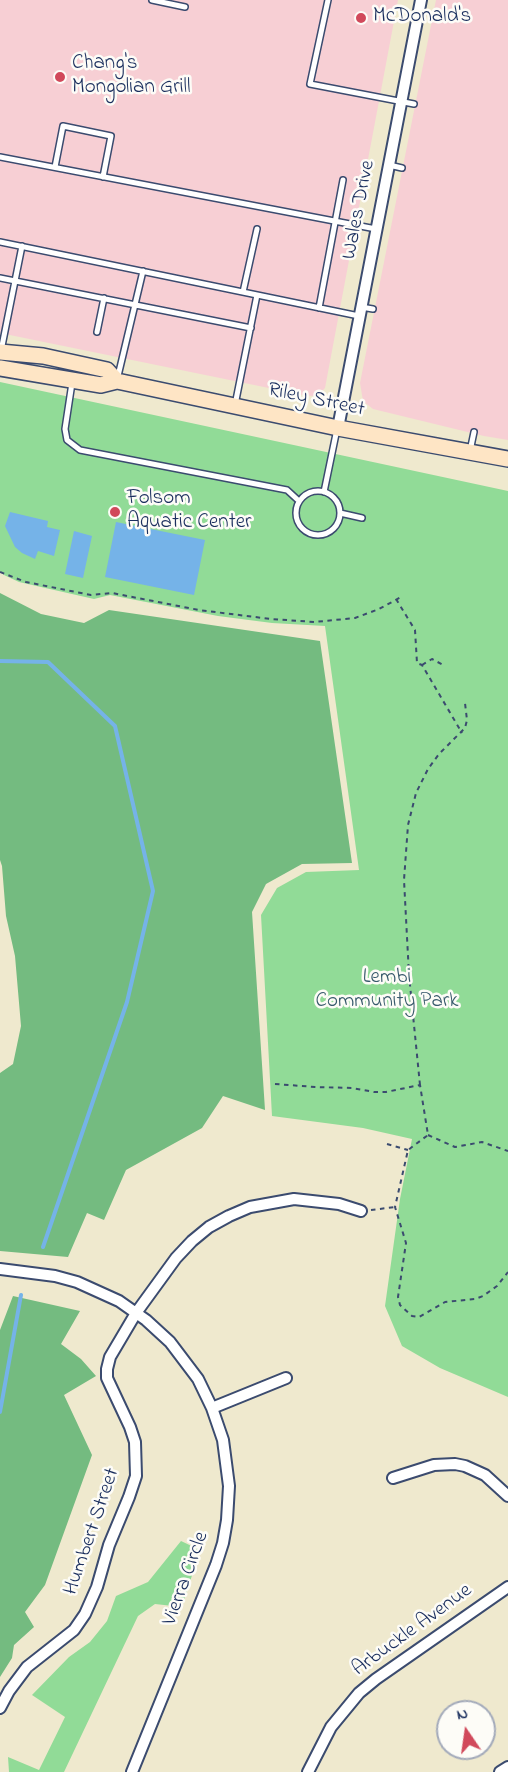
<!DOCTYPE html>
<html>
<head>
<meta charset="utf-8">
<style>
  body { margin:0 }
  #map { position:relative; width:508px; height:1772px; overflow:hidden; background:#efe9ce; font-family:"Indie Flower",sans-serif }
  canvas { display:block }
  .north { position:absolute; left:436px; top:1700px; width:60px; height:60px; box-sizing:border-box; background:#fdfcf7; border:2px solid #a3aaba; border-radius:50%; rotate:347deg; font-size:16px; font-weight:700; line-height:24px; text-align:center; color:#1b2f5e }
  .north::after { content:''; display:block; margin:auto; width:21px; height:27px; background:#d1495b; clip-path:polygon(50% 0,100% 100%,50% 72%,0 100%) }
</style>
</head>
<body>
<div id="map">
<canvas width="508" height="1772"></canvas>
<div class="north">N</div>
</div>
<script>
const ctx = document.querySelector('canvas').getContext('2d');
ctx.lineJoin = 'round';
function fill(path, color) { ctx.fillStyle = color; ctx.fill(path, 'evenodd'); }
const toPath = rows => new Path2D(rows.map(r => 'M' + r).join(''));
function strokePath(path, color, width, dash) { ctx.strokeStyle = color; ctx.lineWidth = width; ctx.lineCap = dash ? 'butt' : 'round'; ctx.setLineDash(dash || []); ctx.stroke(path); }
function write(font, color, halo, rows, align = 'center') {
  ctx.font = font + ' "Indie Flower",sans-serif'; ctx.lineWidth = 5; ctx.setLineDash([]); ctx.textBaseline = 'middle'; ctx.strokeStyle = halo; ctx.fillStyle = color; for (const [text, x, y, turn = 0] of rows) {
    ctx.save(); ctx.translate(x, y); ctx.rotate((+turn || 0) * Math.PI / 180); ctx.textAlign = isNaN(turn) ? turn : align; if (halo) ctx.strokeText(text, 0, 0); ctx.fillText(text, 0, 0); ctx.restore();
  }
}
fill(toPath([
  [0,0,398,0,325,388,320,393,312,396,303,395,0,333],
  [436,0,508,0,508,440,484,436,373,409,363,401,360,383]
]), '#f7cfd4');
fill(toPath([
  [0,382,508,491,508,1397,440,1368,402,1346,385,1306,400,1199,412,1139,363,1128,272,1116,261,915,277,888,306,872,359,870,325,626,272,623,218,616,110,595,94,599,19,582,4,575,0,571],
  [181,1541,200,1550,182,1607,155,1604,138,1616,64,1772,9,1772,8,1757,39,1770,65,1717,32,1695,69,1657,90,1642,107,1621,116,1596,148,1582]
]), '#91db97');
fill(toPath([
  [0,593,41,614,84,623,109,610,320,641,352,863,302,864,266,884,252,912,265,1110,223,1096,202,1128,126,1170,104,1220,87,1213,68,1257,0,1251,0,1073,13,1064,21,1026,15,956,6,916,2,866,0,860],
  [13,1296,80,1311,61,1344,81,1359,96,1376,64,1395,92,1455,45,1585,25,1612,34,1627,14,1645,12,1658,0,1677,0,1330]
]), '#74bb80');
fill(toPath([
  [10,512,48,521,47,527,60,530,54,556,38,551,35,559,22,553,15,547,5,526],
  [116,522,205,540,194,595,105,577],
  [74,531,92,536,83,578,65,574]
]), '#75b3e8');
strokePath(toPath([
  [0,661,48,662,115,726,153,891,127,1002,43,1247],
  [0,1412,21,1295]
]), '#75b3e8', 4);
const service = toPath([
  [152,0,185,7],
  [328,0,310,84,414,104],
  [0,157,376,229],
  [389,165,402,168],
  [55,167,63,126,111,136,103,177],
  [0,242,359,316],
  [0,278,251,328],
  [243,292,257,229],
  [361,307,373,309],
  [319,308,343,180],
  [97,332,104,298],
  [1,351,22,246],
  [118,376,143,271],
  [72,383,65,429,67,440,80,450,287,490,299,501],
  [235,405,257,295],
  [470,451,474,432],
  '296 513a22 22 0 1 1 44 0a22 22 0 1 1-44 0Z',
  [324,492,337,429],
  [340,513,362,518]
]);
const minor = toPath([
  [338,428,421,0],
  [0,1269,55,1276,77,1282,119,1301,146,1320,170,1342,198,1379,212,1408,223,1440,229,1486,227,1520,223,1543,216,1565,132,1772],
  [212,1408,286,1378],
  [393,1478,434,1465,455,1464,465,1466,485,1475,508,1496],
  [0,1708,9,1691,27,1667,74,1630,85,1614,97,1587,109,1545,129,1497,136,1476,135,1442,130,1427,107,1378,107,1369,110,1357,136,1313,176,1258,192,1241,209,1227,229,1216,250,1207,294,1199,339,1204,361,1211],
  [308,1772,331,1727,359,1693,376,1679,508,1587],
  [500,1772,508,1767]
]);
const secondary = toPath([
  [0,352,43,356,107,370,117,381],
  [0,368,101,385,117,381,338,428,508,459]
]);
strokePath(service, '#3b4b6f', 8);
strokePath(minor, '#3b4b6f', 14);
strokePath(secondary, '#3b4b6f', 18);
strokePath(toPath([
  [0,572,26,582,91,595,112,593,199,610,271,619,314,622,355,618,379,609,403,596],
  [396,599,415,630,417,663,422,665,462,733],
  [422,665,432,659,445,666],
  [275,1084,315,1087,352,1088,374,1092,386,1092,420,1085,428,1135,408,1150,395,1207,406,1243,398,1297,400,1305,412,1316,419,1317,445,1302,475,1299,483,1296,497,1286,508,1272],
  [420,1085,409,975,404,880,408,825,416,793,428,769,439,754,465,728,467,720,465,703],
  [428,1135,455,1147,482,1142,508,1151],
  [387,1144,408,1150],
  [371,1210,395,1207]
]), '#3b4b6f', 2, [4.5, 4.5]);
strokePath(service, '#fff', 5);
strokePath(minor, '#fff', 10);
strokePath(secondary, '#fee5c5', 15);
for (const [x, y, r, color] of [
  [361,18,6,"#d1495b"],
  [60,77,6,"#d1495b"],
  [115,512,6,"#d1495b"]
]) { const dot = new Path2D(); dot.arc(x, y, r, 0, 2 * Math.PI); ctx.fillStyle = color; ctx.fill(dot); strokePath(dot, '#fdfcf7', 2); }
write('21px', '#1b2f5e', '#fdfcf7', [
  ["McDonald's",373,18],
  ["Chang's",72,65],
  ["Mongolian Grill",72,89],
  ["Folsom",127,500],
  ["Aquatic Center",127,524]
], 'left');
write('21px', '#1b2f5e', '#fdfcf7', [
  ["Wales Drive",360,210,-79],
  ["Riley Street",316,401,12],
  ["Humbert Street",93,1532,-71],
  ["Vierra Circle",187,1579,-70],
  ["Arbuckle Avenue",413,1631,-36]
]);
write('21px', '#385a6c', '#fdfcf7', [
  ["Lembi",387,979],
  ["Community Park",387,1003]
]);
</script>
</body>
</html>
